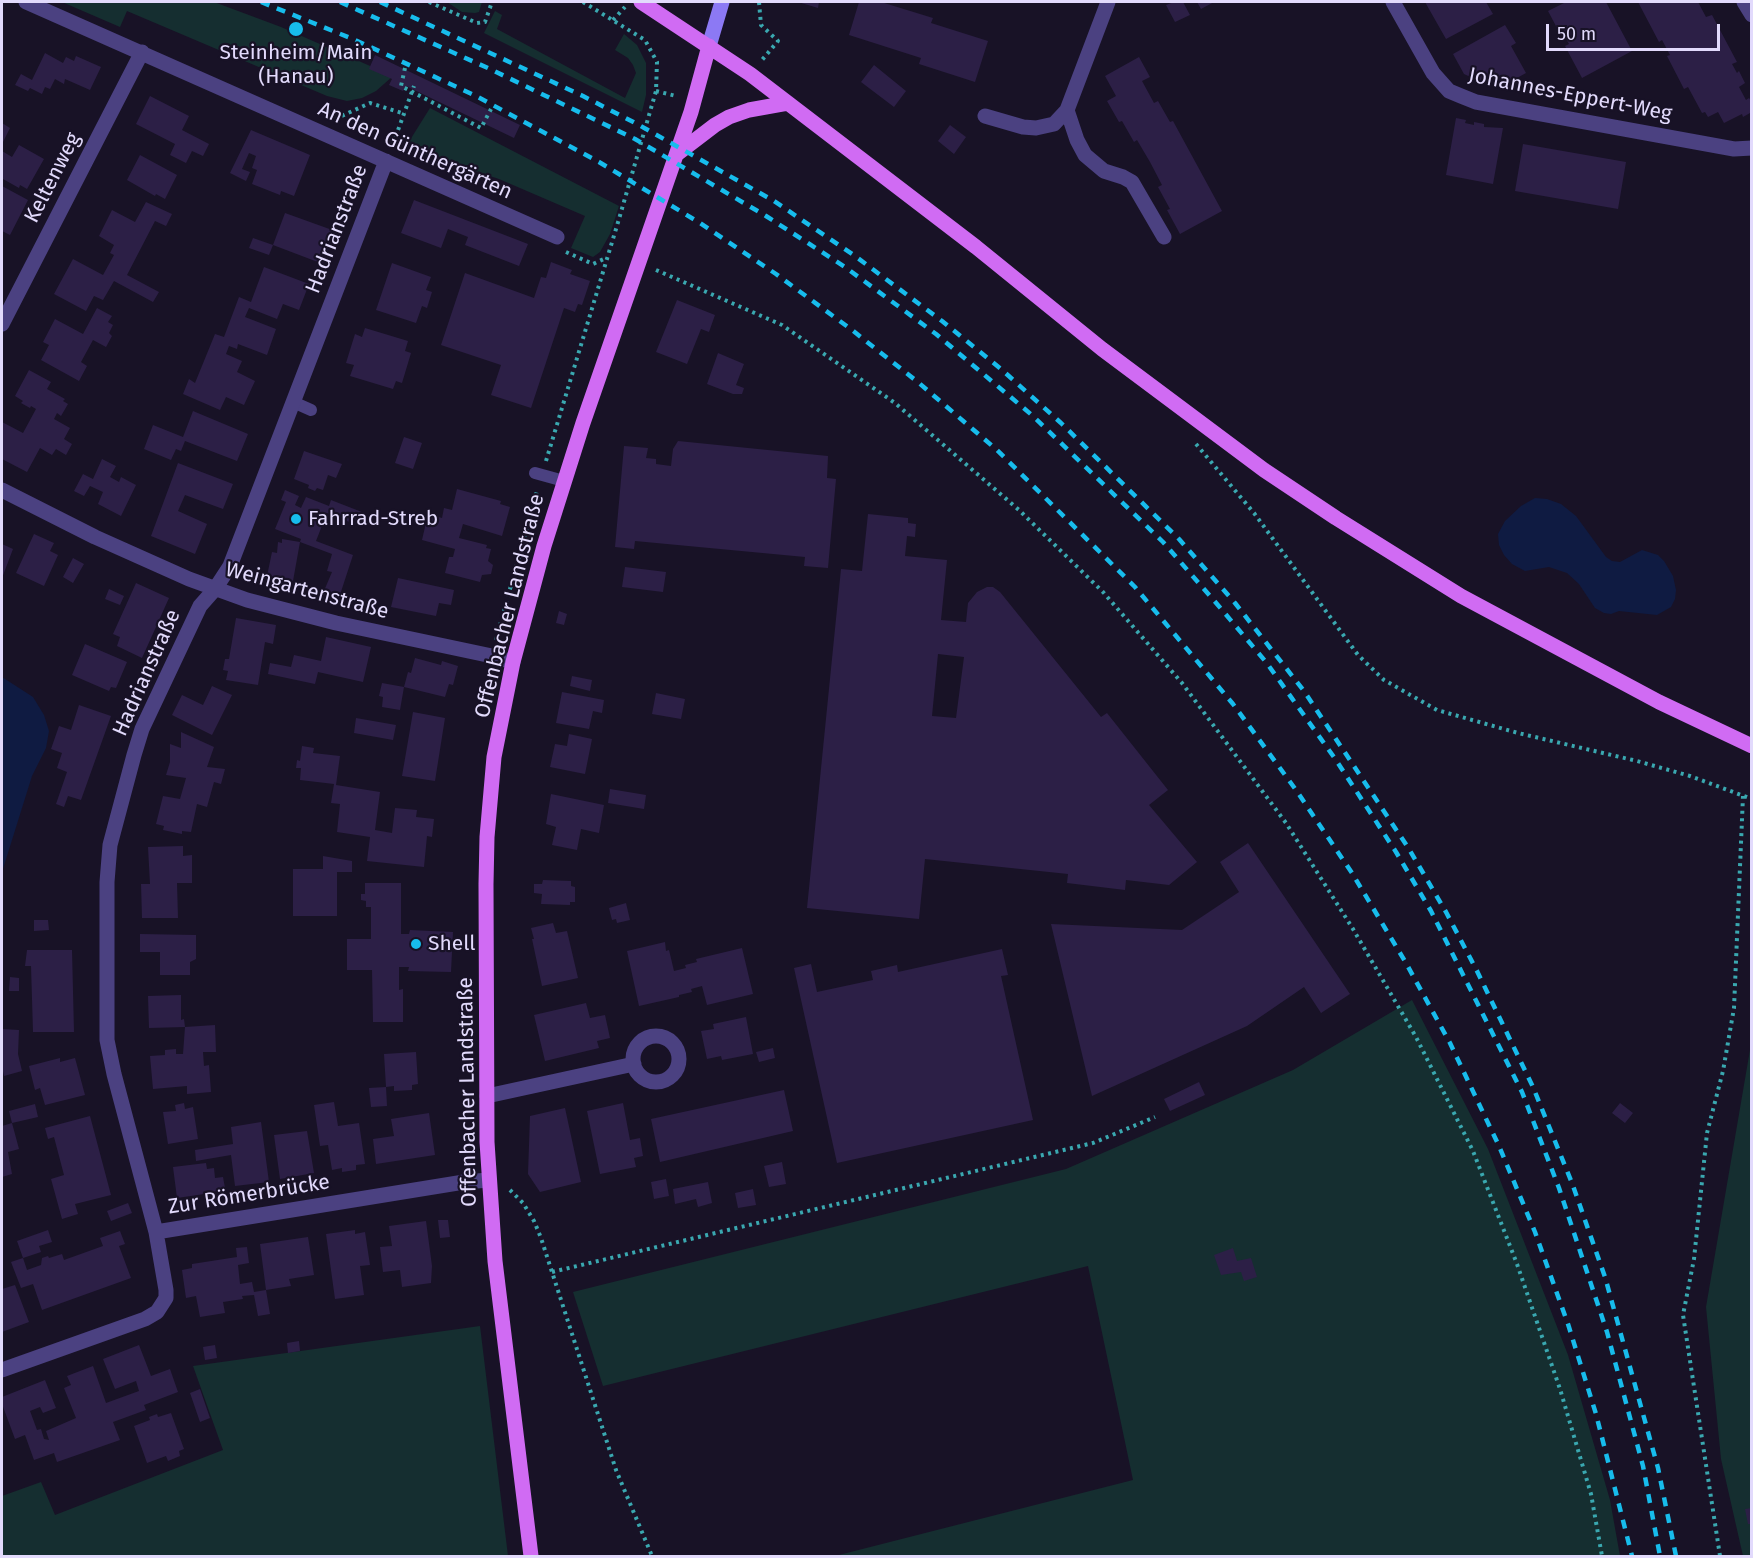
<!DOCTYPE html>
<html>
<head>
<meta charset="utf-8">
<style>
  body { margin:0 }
  #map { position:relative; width:1753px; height:1558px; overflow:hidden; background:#181226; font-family:"Fira Sans",sans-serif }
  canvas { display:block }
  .frame { position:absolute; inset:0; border:3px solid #e2dafc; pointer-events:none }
  .scale { position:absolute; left:1546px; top:24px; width:174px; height:27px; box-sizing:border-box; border:3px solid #e2dafc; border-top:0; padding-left:8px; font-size:18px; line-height:21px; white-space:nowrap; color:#e2dafc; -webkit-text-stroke:4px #181226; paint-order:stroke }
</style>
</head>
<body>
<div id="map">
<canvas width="1753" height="1558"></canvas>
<div class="frame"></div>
<div class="scale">50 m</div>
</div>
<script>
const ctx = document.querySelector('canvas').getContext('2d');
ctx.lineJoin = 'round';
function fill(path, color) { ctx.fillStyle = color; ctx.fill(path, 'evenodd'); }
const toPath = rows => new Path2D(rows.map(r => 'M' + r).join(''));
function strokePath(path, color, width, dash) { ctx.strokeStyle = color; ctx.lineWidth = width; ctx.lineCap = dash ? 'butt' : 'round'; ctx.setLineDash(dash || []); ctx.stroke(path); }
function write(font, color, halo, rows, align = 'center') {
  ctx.font = font + ' "Fira Sans",sans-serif'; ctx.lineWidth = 4.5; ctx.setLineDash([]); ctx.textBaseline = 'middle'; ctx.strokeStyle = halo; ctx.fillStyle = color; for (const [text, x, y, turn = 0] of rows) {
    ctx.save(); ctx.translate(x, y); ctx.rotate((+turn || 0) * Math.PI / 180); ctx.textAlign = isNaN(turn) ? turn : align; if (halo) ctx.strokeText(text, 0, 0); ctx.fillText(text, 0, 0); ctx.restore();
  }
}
fill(toPath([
  [62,2,214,2,281,27,393,76,376,91,362,98,347,101,327,96,127,11,120,27],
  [447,2,482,2,479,12,475,13,462,12],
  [495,11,502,15,497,29,625,98,636,73,633,65,628,58,615,50,624,34,637,45,646,63,646,95,642,112,484,33],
  [430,108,619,206,610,234,600,252,593,257,571,248,585,216,499,179,405,148],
  [1412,1000,1488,1149,1568,1355,1610,1500,1620,1556,835,1556,1133,1480,1088,1266,603,1386,573,1292,1066,1169,1293,1070],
  [1751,1044,1751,1556,1743,1556,1721,1459,1706,1307],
  [480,1326,508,1556,2,1556,2,1496,41,1482,55,1515,223,1450,193,1366]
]), '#152e30');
fill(toPath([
  [1535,498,1547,499,1561,504,1576,516,1606,557,1612,561,1620,562,1642,550,1658,555,1664,561,1673,576,1676,590,1675,599,1671,607,1657,615,1619,611,1611,614,1604,613,1595,608,1579,584,1567,573,1549,567,1525,571,1512,564,1504,555,1499,545,1498,534,1505,521,1521,506],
  [2,677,33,697,44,715,49,731,46,748,32,776,2,872]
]), '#0f1b42');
fill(toPath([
  [798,2,819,2,818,8],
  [859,2,881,2,933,18,931,23,988,41,975,82,919,64,921,58,849,35],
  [1174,2,1183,2,1190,15,1175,22,1166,5],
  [1197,2,1214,2,1201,9],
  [1425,2,1486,2,1493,14,1446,39],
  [1566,2,1606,2,1632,51,1582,78,1565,46,1569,44,1559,26,1557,28,1548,11],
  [1638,2,1698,2,1706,17,1712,15,1737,62,1732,64,1737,73,1739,71,1745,83,1739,87,1746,100,1749,98,1752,102,1750,113,1743,117,1742,114,1724,123,1718,112,1708,117,1705,112,1702,113,1688,87,1684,89,1667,56,1670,55,1662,40,1659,42],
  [1505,25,1516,43,1511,46,1526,73,1506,84,1479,81,1464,74,1453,54],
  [45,53,63,63,66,57,74,61,76,56,101,67,90,90,65,79,64,84,55,79,50,89,45,87,42,94,30,88,28,91,15,85,21,74,32,80],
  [375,55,520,125,514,138,406,86,403,91,389,85,392,79,369,69],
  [1139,57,1150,77,1142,81,1154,103,1158,101,1170,122,1173,121,1222,211,1180,234,1167,210,1170,209,1158,187,1162,185,1150,162,1137,140,1134,142,1122,121,1119,122,1107,101,1116,96,1105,76],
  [874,65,906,91,894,107,861,82],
  [150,96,189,116,182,130,209,144,203,156,192,151,186,163,170,155,175,144,136,124],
  [1456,118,1466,120,1465,123,1474,125,1474,122,1484,124,1484,127,1503,128,1493,184,1446,175],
  [2,123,10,128,2,144],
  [950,125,966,137,954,154,938,141],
  [251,130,310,155,294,196,281,191,280,195,252,184,257,170,252,168,256,156,249,153,242,169,250,172,246,181,230,173],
  [1523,144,1626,162,1618,209,1515,191],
  [19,145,44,159,27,189,20,185,19,188,3,179,2,182,2,151,12,157],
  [140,155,177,175,165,199,156,194,155,196,127,180],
  [2,186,28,200,10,235,2,231],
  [414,200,528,244,519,266,465,245,468,237,448,229,441,248,401,233],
  [146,202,172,214,166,226,155,221,127,275,159,292,153,302,114,281,103,300,94,296,86,311,54,294,73,259,103,275,114,255,110,253,114,245,99,236,112,210,135,222],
  [285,213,335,231,323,264,273,245,269,255,249,248,253,238,273,245],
  [551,262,572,270,570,274,590,281,582,305,578,304,575,312,564,308,531,408,491,395,501,365,441,345,465,273,534,298,541,277,546,278],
  [392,263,431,277,426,290,432,292,427,308,422,306,416,323,376,310],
  [264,267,309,284,299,310,283,304,277,319,249,308,245,317,276,329,267,355,238,344,237,349,229,346,226,354,242,361,237,372,255,381,244,405,226,397,220,410,183,394,189,379,195,383,215,334,224,337,239,297,251,302],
  [677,300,715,315,709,332,701,329,687,364,656,352],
  [97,308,112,316,108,322,113,325,109,333,112,336,106,347,93,340,81,362,87,366,79,381,41,360,49,345,43,342,55,319,83,334],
  [365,328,408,341,405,351,411,353,402,383,396,381,393,389,350,376,354,365,346,363,350,350,355,334,362,337],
  [718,353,744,364,736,385,744,388,742,394,733,394,707,384],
  [29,370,51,382,47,389,65,399,63,401,68,404,61,416,57,413,54,419,70,428,64,439,72,444,66,455,56,449,52,455,40,448,27,472,2,459,2,422,23,433,36,409,31,406,30,408,21,403,23,401,15,396],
  [193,411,248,434,237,461,185,441,181,451,176,449,171,460,144,449,153,425,183,437],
  [404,437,422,443,413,469,395,463],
  [678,441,828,456,827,478,836,479,828,568,804,566,805,557,635,541,634,549,615,547,624,446,648,448,646,458,656,459,656,464,671,466,673,449],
  [304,451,342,464,336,478,328,475,323,490,317,488,315,491,308,488,309,485,294,479],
  [102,459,116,466,110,477,119,482,121,477,136,485,121,516,98,504,103,492,90,486,84,496,74,491,83,474,93,479],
  [178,463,233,484,223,509,185,495,178,511,207,524,195,554,151,536],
  [457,489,501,501,500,504,510,507,502,536,463,524,459,538,487,545,486,548,491,549,488,561,493,565,491,574,482,575,480,582,445,573,449,557,453,557,455,549,422,540,428,514,442,518,444,508,452,510],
  [285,490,299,496,295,505,301,508,306,497,329,506,331,500,367,514,362,527,327,513,316,541,353,555,337,604,321,598,332,572,327,571,332,554,300,542,301,539,275,529,286,502,281,500],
  [868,514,908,518,908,523,916,524,915,537,907,536,905,556,947,560,941,620,966,622,968,603,977,592,987,587,993,587,1000,592,1101,717,1107,713,1168,790,1149,805,1197,862,1169,885,1126,880,1125,890,1067,883,1068,874,925,859,919,919,807,908,841,569,862,571],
  [938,654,964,657,956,718,932,716],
  [34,534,54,543,50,551,58,555,44,586,16,573],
  [282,539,300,542,293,581,267,576,272,552,277,553,278,542,282,543],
  [2,544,13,549,2,578],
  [73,558,84,564,73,583,63,577],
  [625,567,666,572,663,592,622,587],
  [398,578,454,590,451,605,439,603,436,616,391,607],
  [136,583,169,598,142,658,117,646,120,637,113,634],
  [109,589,124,596,120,605,105,599],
  [559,611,567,614,564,625,556,623],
  [236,618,276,625,273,644,265,642,258,685,226,680,228,671,223,670,225,659,229,659],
  [326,637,371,647,363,682,318,672,315,684,268,674,270,663,291,667,294,655,321,661],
  [85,644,127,662,116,688,111,687,109,691,72,675],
  [415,658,441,665,442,661,458,666,453,685,449,684,445,697,404,687,408,672,411,673],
  [572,676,592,680,590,691,570,686],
  [382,683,404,687,400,710,382,707,383,697,379,696],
  [212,686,232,695,212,735,172,715,182,695,203,705],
  [562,692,604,700,602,713,593,711,589,729,556,723],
  [656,693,685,699,681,719,652,714],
  [79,705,111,716,81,800,68,796,64,807,56,804,67,772,57,768,62,753,51,749,59,726,71,730],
  [413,712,445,718,435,781,402,776],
  [356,718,396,725,393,740,354,733],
  [181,732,214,747,207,767,225,769,221,784,214,782,207,807,197,804,191,832,182,831,182,834,163,830,164,826,156,824,163,796,180,799,186,778,166,775,170,762,170,744,181,748],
  [569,734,592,739,585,774,550,767,555,744,567,746],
  [302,746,314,748,313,753,340,756,336,785,380,792,375,830,392,833,395,808,417,810,416,817,434,819,432,837,427,836,424,867,367,861,370,837,337,832,340,804,331,803,334,784,300,780,301,768,296,768,297,760,300,761],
  [610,789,646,795,644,809,608,803],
  [551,794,604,805,599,833,581,829,577,850,552,845,556,827,546,824],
  [1248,843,1350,994,1321,1013,1304,987,1247,1026,1092,1096,1051,924,1182,930,1239,892,1220,862],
  [183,846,183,856,192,855,192,883,177,883,178,918,142,918,141,884,150,884,148,847],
  [323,856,352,861,352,872,337,872,337,916,293,916,293,869,323,869],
  [543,880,571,881,571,886,575,887,575,902,570,902,570,905,541,904,542,894,534,893,534,884,542,884],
  [365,883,401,883,401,934,409,934,410,930,453,932,451,972,408,971,409,967,399,967,399,990,403,989,403,1022,373,1022,372,970,347,970,347,939,371,939,371,907,366,907,366,901,361,900,361,894,365,894],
  [626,903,630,920,617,923,616,919,612,920,609,908],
  [34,920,48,920,49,930,34,931],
  [553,923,556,933,567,931,578,978,542,986,532,939,534,939,531,928],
  [140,934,196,935,196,959,190,962,190,975,160,975,160,952,140,952],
  [665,942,666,951,669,950,674,971,686,968,685,965,697,962,696,959,742,948,753,994,707,1005,702,986,691,989,692,992,679,995,679,997,639,1006,627,951],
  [1002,949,1008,975,1001,976,1033,1120,837,1163,794,968,811,964,817,992,873,980,871,971,897,965,898,972],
  [27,950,72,950,74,1032,33,1032,31,966,25,966],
  [10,977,19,978,19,991,9,991],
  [181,995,181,1020,184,1019,185,1027,149,1028,148,996],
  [586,1003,590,1018,605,1015,610,1038,597,1041,599,1048,545,1061,534,1015],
  [746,1017,753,1054,722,1060,721,1056,707,1059,701,1031,714,1029,713,1024],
  [215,1025,216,1052,203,1052,204,1066,209,1065,211,1092,187,1094,187,1086,153,1089,150,1056,165,1055,165,1050,176,1049,176,1054,183,1054,185,1027],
  [2,1029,19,1030,18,1054,22,1071,4,1076,2,1067],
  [773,1048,775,1058,759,1062,756,1052],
  [416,1052,418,1084,412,1085,412,1090,394,1091,394,1086,386,1087,387,1106,371,1107,369,1088,386,1087,384,1054],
  [60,1058,60,1062,75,1058,85,1095,45,1105,40,1088,35,1090,29,1066],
  [1199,1082,1205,1095,1170,1111,1164,1099],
  [784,1090,793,1131,660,1162,651,1119],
  [334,1102,338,1126,359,1123,365,1164,356,1165,356,1170,342,1172,342,1168,332,1170,328,1145,320,1146,314,1105],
  [184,1103,185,1109,193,1107,198,1139,168,1144,163,1112,176,1111,175,1105],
  [623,1103,630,1140,640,1138,643,1156,634,1158,636,1167,600,1174,587,1111],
  [1620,1103,1633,1113,1625,1123,1612,1113],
  [35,1104,38,1117,12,1123,9,1111],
  [565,1108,581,1182,540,1192,528,1174,530,1116],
  [429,1113,435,1155,376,1164,373,1139,394,1136,391,1119],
  [90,1116,111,1195,75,1204,78,1214,62,1219,51,1179,64,1175,54,1137,48,1139,45,1128],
  [261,1122,269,1182,235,1186,231,1155,196,1161,195,1150,233,1144,231,1127],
  [12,1123,19,1149,8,1152,12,1174,2,1177,2,1126],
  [307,1131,314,1173,280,1179,274,1135],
  [782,1162,786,1184,769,1187,764,1166],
  [206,1163,207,1169,214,1168,215,1178,223,1177,225,1188,211,1193,177,1198,173,1167],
  [666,1179,669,1196,654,1199,651,1182],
  [708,1182,712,1203,698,1207,696,1199,675,1204,673,1189],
  [753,1189,756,1205,738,1208,735,1193],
  [128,1203,132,1213,111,1221,107,1211],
  [438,1220,448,1220,450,1237,440,1238],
  [426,1221,432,1266,431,1283,402,1287,400,1270,383,1272,380,1247,392,1246,389,1226],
  [48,1230,52,1242,39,1246,41,1252,23,1258,17,1241],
  [355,1230,355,1234,365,1232,370,1265,360,1266,364,1295,335,1299,326,1234],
  [120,1231,125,1244,119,1246,131,1278,42,1310,33,1284,21,1288,11,1262,23,1258,27,1270,41,1265,42,1258,48,1256,49,1258,62,1254,64,1260,103,1246,100,1238],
  [308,1237,314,1275,289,1279,291,1286,266,1290,260,1244],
  [247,1247,249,1263,238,1265,240,1284,252,1282,254,1292,266,1290,270,1314,258,1316,254,1295,242,1296,243,1299,223,1302,225,1313,200,1317,196,1296,186,1298,182,1270,192,1268,192,1264,237,1257,236,1248],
  [1233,1248,1237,1261,1251,1258,1257,1277,1244,1281,1241,1272,1221,1275,1214,1255],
  [15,1285,29,1322,2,1332,2,1289],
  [299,1341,300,1351,288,1353,287,1343],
  [139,1345,151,1376,170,1369,178,1392,144,1405,146,1410,113,1422,120,1440,57,1462,54,1453,34,1460,25,1435,15,1439,2,1404,2,1397,45,1380,56,1408,43,1413,40,1407,30,1411,37,1430,41,1429,44,1439,49,1440,46,1431,76,1418,64,1388,71,1385,67,1376,93,1366,106,1403,139,1391,136,1381,115,1389,103,1359],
  [215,1345,217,1358,205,1360,203,1347],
  [200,1389,210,1418,200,1422,190,1393],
  [171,1413,184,1449,179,1451,180,1456,168,1461,166,1456,147,1463,134,1426,150,1420,149,1417,157,1414,158,1417],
  [1752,1508,1752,1524,1748,1524,1745,1509]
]), '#2c1f46');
strokePath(toPath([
  [429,2,477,23,485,22,492,2],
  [759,2,761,25,778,41,762,60],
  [613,20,625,7],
  [405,68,401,86,481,128,491,109],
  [656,91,676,96],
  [335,119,370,103,405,114],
  [393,144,414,86],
  [566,252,593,264,606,258],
  [656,270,782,325,895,403,1019,510,1103,592,1182,683,1286,823,1353,929,1416,1037,1473,1151,1517,1264,1560,1389,1591,1494,1602,1556],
  [1196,444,1254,513,1358,655,1384,680,1437,710,1518,733,1637,761,1690,776,1752,799],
  [546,461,619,219,656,91,657,62,645,40,583,2],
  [496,640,537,491],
  [510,1190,523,1203,534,1221,541,1238,616,1470,652,1556],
  [552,1272,1093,1143,1155,1117],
  [1720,1556,1683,1315,1694,1259,1707,1133,1723,1071,1734,1008,1743,796]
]), '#3aa8b0', 4, [3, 4.5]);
strokePath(toPath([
  [293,402,311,410],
  [535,473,564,481]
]), '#4b4181', 12);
strokePath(toPath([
  [26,2,557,237],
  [1393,2,1433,73,1449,91,1461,96,1476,102,1734,149,1752,148],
  [1744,2,1752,15],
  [1067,110,1077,140,1085,155,1104,171,1123,177,1132,182,1164,237],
  [985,116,1023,127,1036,128,1054,124,1067,110,1108,2],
  [2,324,142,52],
  [2,490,95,537,189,579,247,600,336,623,492,656,513,662],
  '633 1059a23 23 0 1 1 46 0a23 23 0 1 1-46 0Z',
  [487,1096,634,1064],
  [156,1232,114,1074,107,1040,107,882,110,845,134,755,142,729,200,606,215,589,230,566,386,161],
  [2,1370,145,1319,157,1312,166,1298,166,1290,156,1232,464,1182,489,1180]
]), '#4b4181', 15);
strokePath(toPath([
  [709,46,722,2]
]), '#8c79f4', 15);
strokePath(toPath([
  [641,2,750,74,976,247,1102,349,1264,470,1336,518,1461,596,1659,702,1752,746],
  [677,154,715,125,729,117,749,110,788,103],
  [531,1556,495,1261,487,1142,486,884,487,837,494,757,513,662,544,546,583,423,691,112,709,46]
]), '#d06bf3', 15);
strokePath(toPath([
  [261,2,353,39,474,95,599,162,700,223,776,274,852,330,919,383,997,450,1135,587,1233,704,1296,790,1352,873,1406,963,1450,1043,1499,1146,1535,1232,1568,1324,1596,1414,1632,1556],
  [340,2,490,69,635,139,766,216,845,267,936,334,1033,416,1163,542,1217,604,1266,662,1336,760,1396,852,1431,911,1522,1092,1559,1188,1607,1332,1643,1466,1660,1556],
  [380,2,583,96,639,125,774,201,855,256,942,321,1001,369,1061,423,1179,539,1235,603,1304,691,1409,849,1446,912,1477,971,1533,1087,1572,1183,1605,1277,1658,1468,1676,1556]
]), '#17bcec', 4.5, [9, 8]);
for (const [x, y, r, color] of [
  [296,29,8,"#17bcec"],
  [296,519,6,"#17bcec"],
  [416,944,6,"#17bcec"]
]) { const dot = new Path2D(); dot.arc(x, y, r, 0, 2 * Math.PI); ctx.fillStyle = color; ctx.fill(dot); strokePath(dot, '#181226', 2); }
write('21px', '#e2dafc', '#181226', [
  ["Steinheim/Main",296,53,"center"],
  ["(Hanau)",296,77,"center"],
  ["Fahrrad-Streb",308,519],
  ["Shell",428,944]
], 'left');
write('21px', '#e2dafc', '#181226', [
  ["Johannes-Eppert-Weg",1570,95,11],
  ["An den Günthergärten",415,151,24],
  ["Keltenweg",53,178,-63],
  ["Hadrianstraße",337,229,-69],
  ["Weingartenstraße",307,591,15],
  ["Offenbacher Landstraße",510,606,-76],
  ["Hadrianstraße",147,673,-66],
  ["Offenbacher Landstraße",468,1092,-91],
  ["Zur Römerbrücke",249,1195,-9]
]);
</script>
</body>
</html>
